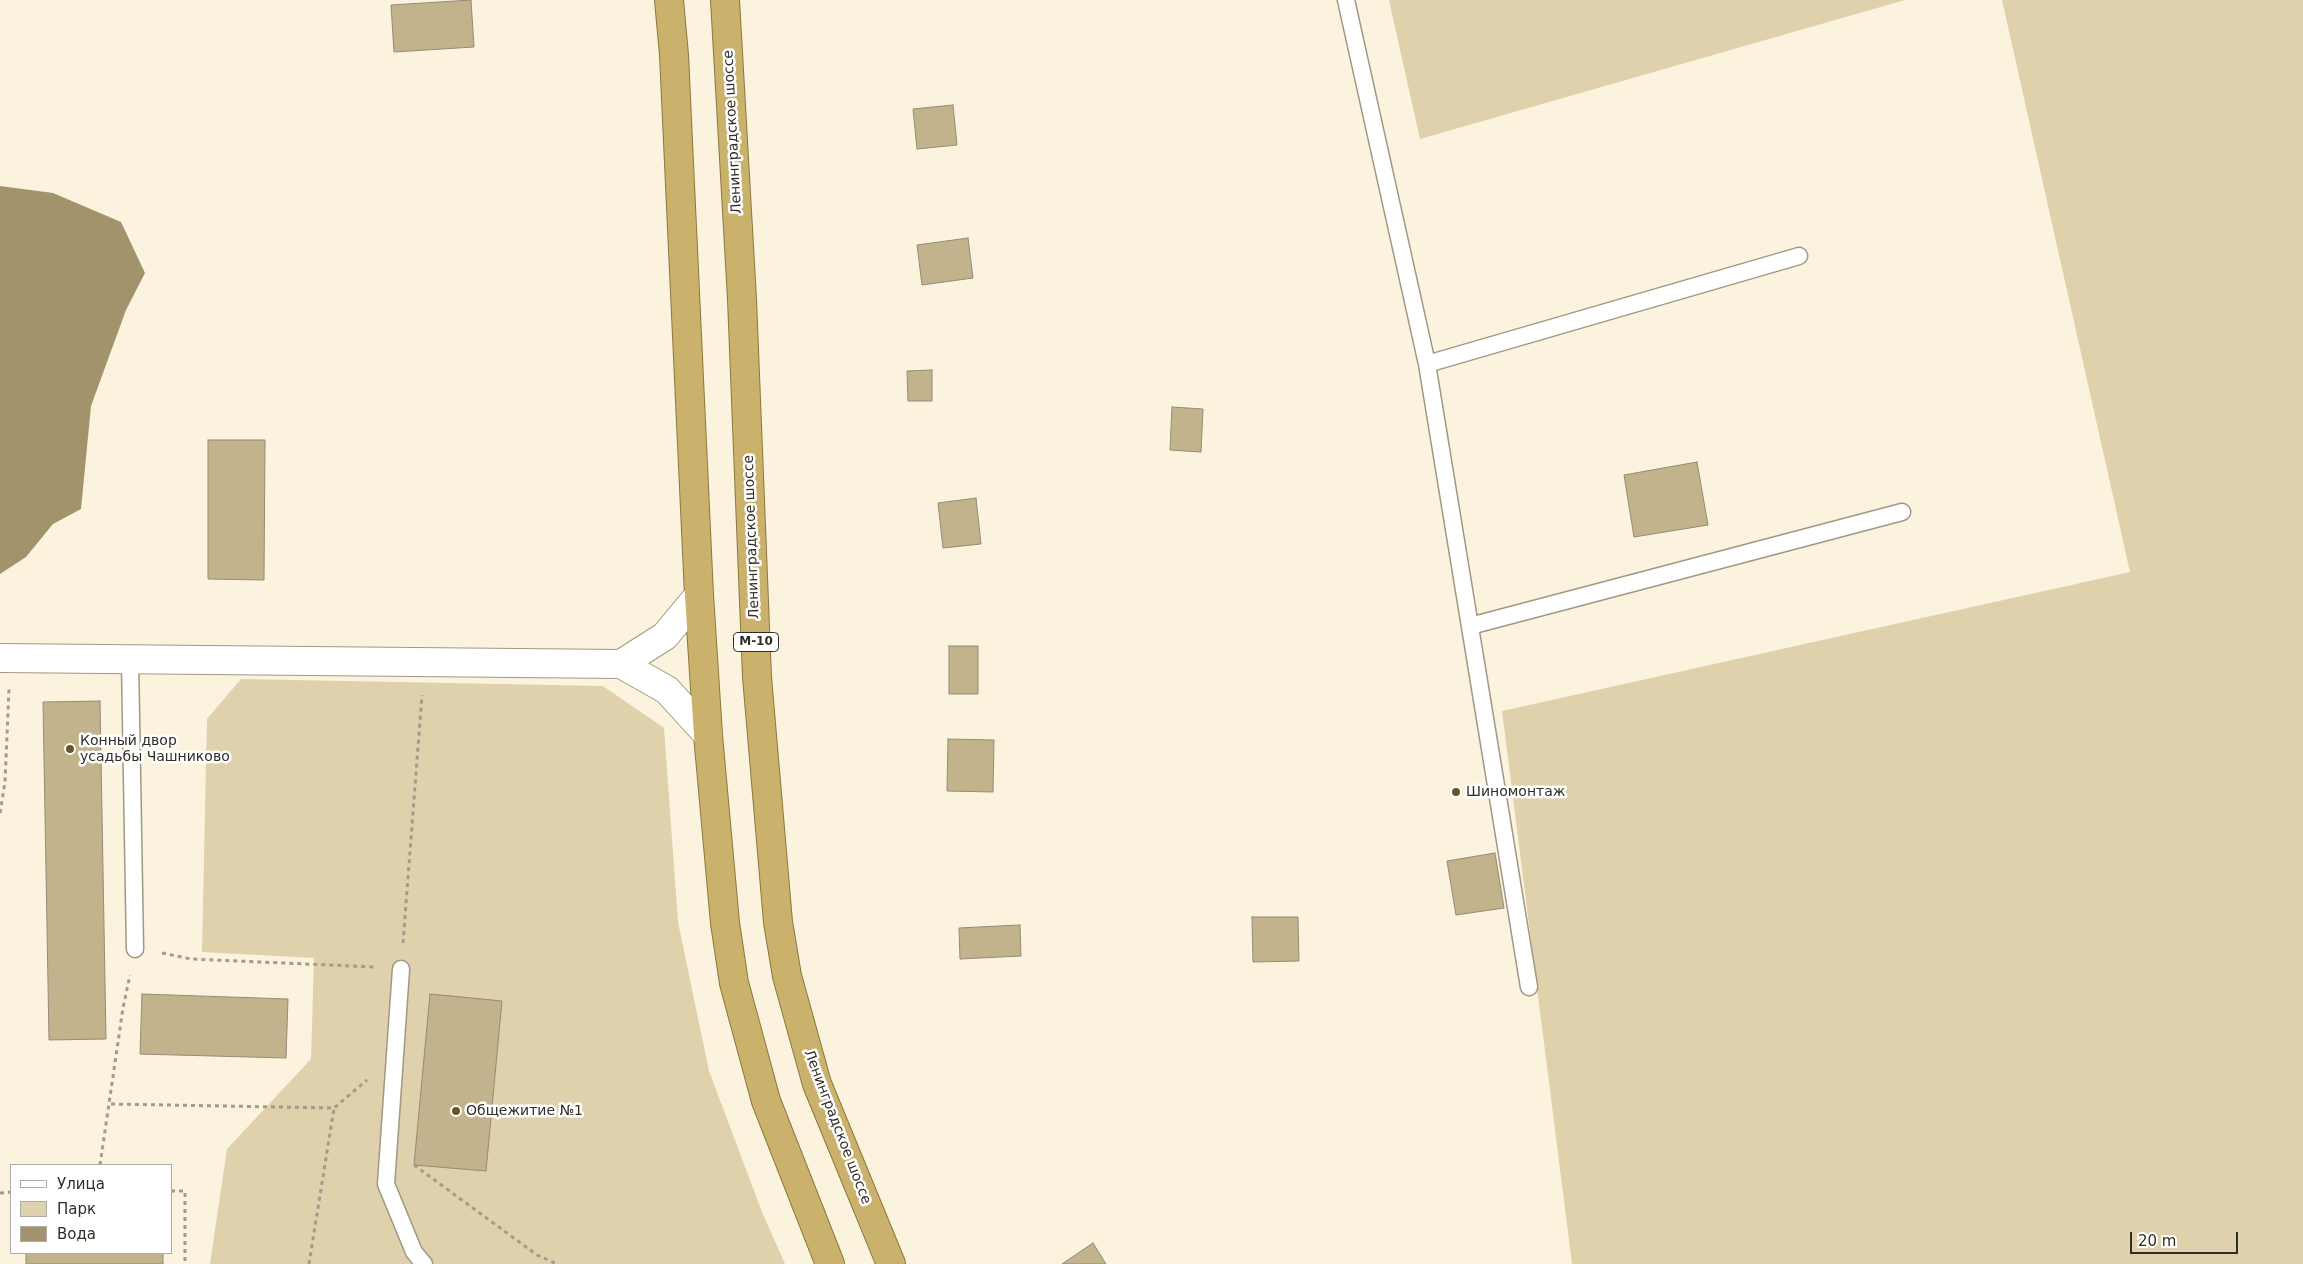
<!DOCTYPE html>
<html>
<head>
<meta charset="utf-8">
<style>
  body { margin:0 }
  #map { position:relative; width:2303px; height:1264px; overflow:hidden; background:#fbf3de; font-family:"DejaVu Sans",sans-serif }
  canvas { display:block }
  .legend { position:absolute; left:10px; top:1164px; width:162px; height:90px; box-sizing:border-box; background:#fff; border:1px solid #acaba8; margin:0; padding:6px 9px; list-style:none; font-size:15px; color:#302d25 }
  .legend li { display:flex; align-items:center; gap:10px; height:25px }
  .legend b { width:25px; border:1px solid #acaba8 }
  .scale { position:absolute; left:2130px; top:1232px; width:108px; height:22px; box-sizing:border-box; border:2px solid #302d25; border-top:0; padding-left:6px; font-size:15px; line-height:18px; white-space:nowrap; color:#302d25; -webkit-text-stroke:4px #fff; paint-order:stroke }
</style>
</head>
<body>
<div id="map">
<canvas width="2303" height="1264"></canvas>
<ul class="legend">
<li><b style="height:6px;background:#fff"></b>Улица</li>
<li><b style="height:14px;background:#dfd1ab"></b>Парк</li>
<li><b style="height:14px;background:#a2936d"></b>Вода</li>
</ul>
<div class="scale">20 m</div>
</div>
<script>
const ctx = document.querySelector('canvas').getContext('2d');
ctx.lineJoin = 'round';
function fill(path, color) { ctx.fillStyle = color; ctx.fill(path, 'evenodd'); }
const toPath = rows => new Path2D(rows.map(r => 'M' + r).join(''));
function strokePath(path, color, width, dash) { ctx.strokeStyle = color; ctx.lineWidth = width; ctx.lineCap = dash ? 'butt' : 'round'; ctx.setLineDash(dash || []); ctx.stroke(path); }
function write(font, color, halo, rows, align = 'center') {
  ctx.font = font + ' "DejaVu Sans",sans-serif'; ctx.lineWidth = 5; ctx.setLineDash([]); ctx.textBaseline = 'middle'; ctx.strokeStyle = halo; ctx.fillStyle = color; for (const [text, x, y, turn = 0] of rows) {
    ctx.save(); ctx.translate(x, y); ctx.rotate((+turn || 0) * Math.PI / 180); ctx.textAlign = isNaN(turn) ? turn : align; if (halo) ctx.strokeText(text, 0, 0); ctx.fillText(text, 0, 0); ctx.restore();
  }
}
fill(toPath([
  [1389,0,1905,0,1420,139],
  [2002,0,2303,0,2303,1264,1572,1264,1502,711,2130,572],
  [241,679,603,686,664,728,678,922,709,1071,762,1212,785,1264,210,1264,227,1149,311,1059,314,958,202,952,207,719]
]), '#dfd1ab');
fill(toPath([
  [0,186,53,193,121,222,145,273,126,310,91,406,81,509,53,524,26,557,0,574]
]), '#a2936d');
const building = toPath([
  [471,0,474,47,394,52,391,5,471,0],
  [953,105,957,145,917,149,913,109,953,105],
  [968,238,973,278,922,285,917,245,968,238],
  [932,370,932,401,908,401,907,371,932,370],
  [1172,407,1203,409,1201,452,1170,450,1172,407],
  [208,440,265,440,264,580,208,579,208,440],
  [1697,462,1708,525,1634,537,1624,475,1697,462],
  [976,498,981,544,943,548,938,503,976,498],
  [949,646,978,646,978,694,949,694,949,646],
  [100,701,106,1039,49,1040,43,702,100,701],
  [948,739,994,740,993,792,947,791,948,739],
  [1495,853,1504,908,1456,915,1447,861,1495,853],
  [1252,917,1298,917,1299,961,1253,962,1252,917],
  [1020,925,1021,956,960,959,959,928,1020,925],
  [142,994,288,999,286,1058,140,1054,142,994],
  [430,994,502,1001,486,1171,414,1165,430,994],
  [1093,1243,1106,1264,1062,1264,1093,1243],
  [26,1253,163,1253,163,1264,26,1264,26,1253]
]);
fill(building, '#c2b38c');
strokePath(building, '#928b77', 1);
const service = toPath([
  [1346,0,1427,364,1529,987],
  [1427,364,1799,256],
  [1470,626,1902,512],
  [130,660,135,949],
  [401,969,386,1184,414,1252,424,1264]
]);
const minor = toPath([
  [0,658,621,664,667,690,708,735],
  [621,664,665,636,699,595]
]);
const trunk = toPath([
  [669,0,674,55,699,595,708,735,725,923,734,983,766,1101,830,1264],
  [725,0,742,299,757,677,778,922,787,976,817,1084,891,1264]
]);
strokePath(service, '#a09885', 19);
strokePath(minor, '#a09885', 30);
strokePath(trunk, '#8c773c', 30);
strokePath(toPath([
  [0,813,5,782,9,689],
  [403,943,422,695],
  [162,953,191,959,375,967],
  [111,1104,334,1108,367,1080],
  [100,1165,123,1008,130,975],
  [414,1165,537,1255,557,1264],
  [171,1191,185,1191,185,1264],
  [0,1193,11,1192],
  [309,1264,334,1108]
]), '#a29c8d', 3, [4, 4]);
strokePath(service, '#fff', 16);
strokePath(minor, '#fff', 28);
strokePath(trunk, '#cbb26c', 28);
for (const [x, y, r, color] of [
  [70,749,5,"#685624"],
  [1456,792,5,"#685624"],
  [456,1111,5,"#685624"]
]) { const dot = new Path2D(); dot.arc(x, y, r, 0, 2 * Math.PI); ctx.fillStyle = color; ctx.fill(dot); strokePath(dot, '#fff', 2); }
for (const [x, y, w] of [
  [756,642,45]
]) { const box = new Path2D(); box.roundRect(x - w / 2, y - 9.5, w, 19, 4); ctx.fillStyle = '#fff'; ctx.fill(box); strokePath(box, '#302d25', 1); }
write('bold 12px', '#302d25', null, [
  ["М-10",756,642]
]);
write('14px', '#302d25', '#fff', [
  ["Ленинградское шоссе",733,132,-93],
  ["Ленинградское шоссе",752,537,-92],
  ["Ленинградское шоссе",837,1127,69]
]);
write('14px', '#302d25', '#fff', [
  ["Конный двор",80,741],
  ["усадьбы Чашниково",80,757],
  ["Шиномонтаж",1466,792],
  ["Общежитие №1",466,1111]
], 'left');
</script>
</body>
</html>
